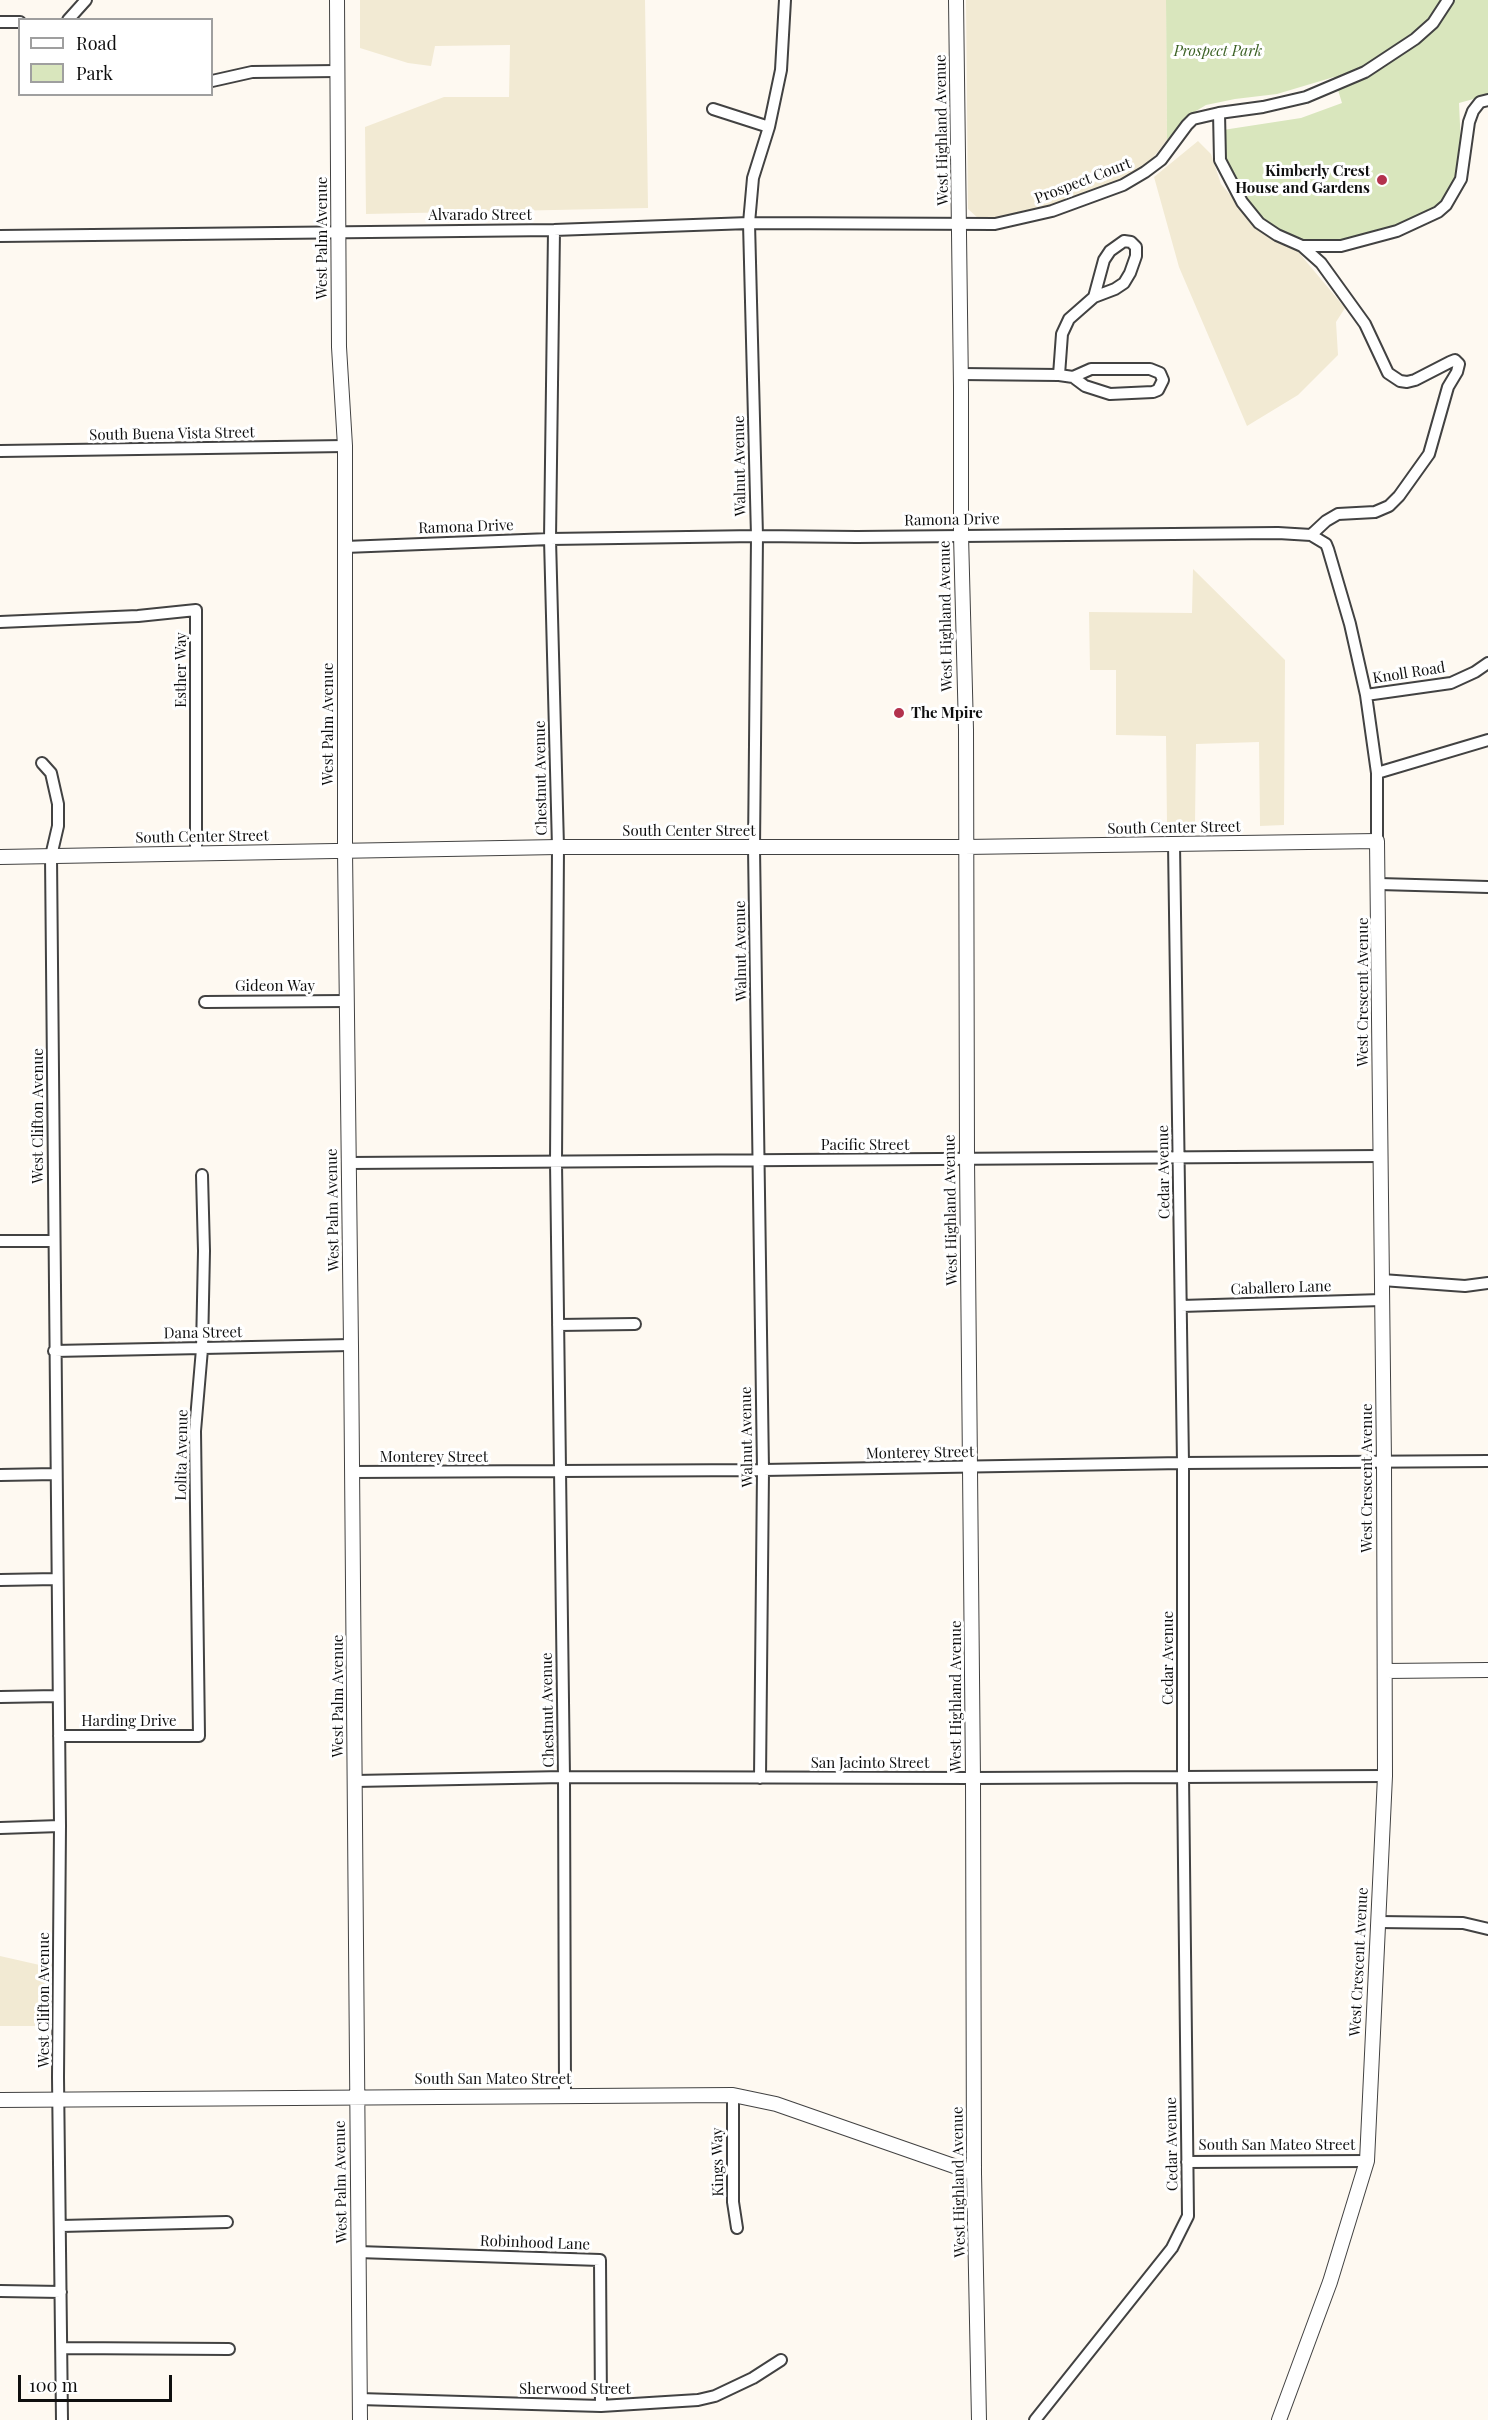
<!DOCTYPE html>
<html>
<head>
<meta charset="utf-8">
<style>
  body { margin:0 }
  #map { position:relative; width:1488px; height:2420px; overflow:hidden; background:#fef9f1; font-family:"Playfair Display",serif }
  canvas { display:block }
  .legend { position:absolute; left:18px; top:18px; width:195px; height:78px; box-sizing:border-box; background:#fff; border:2px solid #9f9f9f; margin:0; padding:8px 10px; list-style:none; font-size:18px; color:#0f0f0f }
  .legend li { display:flex; align-items:center; gap:12px; height:30px }
  .legend b { width:30px; border:2px solid #9f9f9f }
  .scale { position:absolute; left:18px; top:2375px; width:154px; height:27px; box-sizing:border-box; border:3px solid #0f0f0f; border-top:0; padding-left:8px; font-size:18px; line-height:21px; white-space:nowrap; color:#0f0f0f; -webkit-text-stroke:4px #fff; paint-order:stroke }
</style>
</head>
<body>
<div id="map">
<canvas width="1488" height="2420"></canvas>
<ul class="legend">
<li><b style="height:8px;background:#fff"></b>Road</li>
<li><b style="height:16px;background:#d9e6bd"></b>Park</li>
</ul>
<div class="scale">100 m</div>
</div>
<script>
const ctx = document.querySelector('canvas').getContext('2d');
ctx.lineJoin = 'round';
function fill(path, color) { ctx.fillStyle = color; ctx.fill(path, 'evenodd'); }
const toPath = rows => new Path2D(rows.map(r => 'M' + r).join(''));
function strokePath(path, color, width, dash) { ctx.strokeStyle = color; ctx.lineWidth = width; ctx.lineCap = dash ? 'butt' : 'round'; ctx.setLineDash(dash || []); ctx.stroke(path); }
function write(font, color, halo, rows, align = 'center') {
  ctx.font = font + ' "Playfair Display",serif'; ctx.lineWidth = 6; ctx.setLineDash([]); ctx.textBaseline = 'middle'; ctx.strokeStyle = halo; ctx.fillStyle = color; for (const [text, x, y, turn = 0] of rows) {
    ctx.save(); ctx.translate(x, y); ctx.rotate((+turn || 0) * Math.PI / 180); ctx.textAlign = isNaN(turn) ? turn : align; if (halo) ctx.strokeText(text, 0, 0); ctx.fillText(text, 0, 0); ctx.restore();
  }
}
fill(toPath([
  [360,0,645,0,648,208,366,214,365,127,444,97,509,97,510,45,435,46,431,66,408,63,360,48],
  [966,0,1166,0,1167,140,1149,163,1124,178,1058,205,1018,216,979,219,968,209],
  [1198,141,1211,154,1221,184,1242,209,1295,248,1345,308,1336,322,1338,355,1298,395,1247,426,1179,267,1154,177],
  [1193,569,1285,660,1284,825,1260,826,1259,742,1196,744,1195,823,1167,824,1166,736,1116,735,1116,670,1090,670,1089,612,1192,613],
  [0,1956,44,1966,46,2026,0,2026]
]), '#f2ead3');
fill(toPath([
  [1166,0,1488,0,1488,95,1459,103,1461,147,1457,177,1444,201,1433,212,1398,226,1345,239,1313,242,1297,238,1286,234,1264,221,1237,185,1223,157,1223,130,1301,118,1342,103,1334,77,1277,94,1235,99,1206,105,1186,117,1167,140]
]), '#d9e6bd');
const minor = toPath([
  [68,20,86,0],
  [0,22,20,22],
  [212,81,252,72,337,71],
  [713,109,769,127],
  [1219,113,1263,107,1306,97,1365,72,1415,39,1433,23,1448,0],
  [554,230,550,539,558,847,556,1162,564,1777,565,2095],
  [0,236,554,230,749,223,995,224,1052,211,1123,185,1145,172,1161,160,1187,125,1193,119,1219,113,1220,160,1242,202,1259,223,1277,235,1302,246,1321,263,1365,324,1388,373,1400,381,1407,382,1415,380,1450,362,1455,360,1459,364,1457,372,1448,387,1429,454,1399,496,1389,506,1375,512,1338,514,1326,521,1311,535],
  [1302,246,1341,246,1397,231,1438,212,1446,205,1461,179,1469,122,1473,111,1480,102,1488,100],
  [961,374,1059,375,1073,377,1085,386,1110,394,1153,392,1158,390,1163,380,1160,373,1150,369,1091,369,1073,377],
  [1059,375,1062,334,1069,319,1094,297,1115,289,1124,283,1130,273,1136,256,1136,247,1131,242,1124,241,1110,251,1104,260,1094,297],
  [0,451,345,446],
  [345,547,550,539,757,536,857,537,1278,533,1311,535,1326,544,1328,549,1350,624,1366,695,1377,773,1377,841],
  [0,622,138,616,196,610,196,853],
  [1366,695,1451,683,1475,672,1488,663],
  [42,763,51,773,58,804,58,826,51,856,60,1826,58,2077,62,2420],
  [1377,773,1488,740],
  [1379,884,1488,887],
  [205,1002,346,1001],
  [349,1163,1380,1156],
  [0,1241,54,1241],
  [1382,1280,1465,1286,1488,1283],
  [1181,1306,1382,1300],
  [558,1325,635,1324],
  [54,1351,351,1345],
  [352,1472,763,1470,1183,1463,1488,1461],
  [0,1475,56,1474],
  [0,1580,57,1579],
  [0,1697,58,1696],
  [59,1736,199,1736,195,1431,202,1349,204,1251,202,1175],
  [760,1778,763,1470,754,848,757,536,749,223,753,178,769,127,781,70,785,0],
  [355,1781,564,1777,973,1778,1385,1776],
  [0,1828,60,1826],
  [1378,1922,1463,1923,1488,1929],
  [733,2095,733,2202,737,2228],
  [1187,2162,1367,2161],
  [61,2226,227,2222],
  [358,2252,600,2260,601,2406],
  [0,2291,61,2292],
  [62,2348,229,2349],
  [359,2399,601,2406,698,2400,715,2396,753,2378,781,2360],
  [1035,2420,1172,2248,1188,2216,1183,1775,1183,1463,1174,844]
]);
const tertiary = toPath([
  [337,0,339,347,345,446,345,851,351,1345,360,2420],
  [956,0,961,388,961,535,966,730,967,1159,973,1778,974,2173,979,2420],
  [0,857,558,847,965,847,1377,841,1384,1463,1385,1776,1367,2161,1330,2282,1279,2420],
  [1385,1671,1488,1670],
  [0,2100,733,2095,776,2104,974,2173]
]);
strokePath(minor, '#424242', 14);
strokePath(tertiary, '#424242', 16);
strokePath(minor, '#fff', 10);
strokePath(tertiary, '#fff', 14);
for (const [x, y, r, color] of [
  [1382,180,6,"#b3324d"],
  [899,713,6,"#b3324d"]
]) { const dot = new Path2D(); dot.arc(x, y, r, 0, 2 * Math.PI); ctx.fillStyle = color; ctx.fill(dot); strokePath(dot, '#fff', 2); }
write('italic 15px', '#3b6124', '#fff', [
  ["Prospect Park",1218,51]
]);
write('15px', '#0f0f0f', '#fff', [
  ["West Highland Avenue",942,130,-91],
  ["Prospect Court",1083,181,-21],
  ["Alvarado Street",480,215],
  ["West Palm Avenue",322,238,-90],
  ["South Buena Vista Street",172,434,-1],
  ["Walnut Avenue",740,466,-91],
  ["Ramona Drive",952,520,-1],
  ["Ramona Drive",466,527,-2],
  ["West Highland Avenue",946,616,-91],
  ["Esther Way",181,670,-90],
  ["Knoll Road",1409,673,-9],
  ["West Palm Avenue",328,724,-90],
  ["Chestnut Avenue",541,778,-91],
  ["South Center Street",1174,828,-1],
  ["South Center Street",689,831],
  ["South Center Street",202,837,-1],
  ["Walnut Avenue",741,951,-91],
  ["Gideon Way",275,986],
  ["West Crescent Avenue",1363,992,-90],
  ["West Clifton Avenue",38,1116,-90],
  ["Pacific Street",865,1145],
  ["Cedar Avenue",1164,1172,-91],
  ["West Palm Avenue",333,1210,-91],
  ["West Highland Avenue",951,1210,-91],
  ["Caballero Lane",1281,1288,-2],
  ["Dana Street",203,1333,-1],
  ["Walnut Avenue",747,1437,-91],
  ["Monterey Street",920,1453,-1],
  ["Lolita Avenue",182,1455,-89],
  ["Monterey Street",434,1457],
  ["West Crescent Avenue",1367,1478,-90],
  ["Cedar Avenue",1168,1658,-90],
  ["West Palm Avenue",338,1696,-90],
  ["West Highland Avenue",956,1696,-90],
  ["Chestnut Avenue",548,1710,-91],
  ["Harding Drive",129,1721],
  ["San Jacinto Street",870,1763],
  ["West Crescent Avenue",1359,1962,-87],
  ["West Clifton Avenue",44,2000,-90],
  ["South San Mateo Street",493,2079],
  ["Cedar Avenue",1172,2144,-91],
  ["South San Mateo Street",1277,2145],
  ["Kings Way",718,2162,-91],
  ["West Palm Avenue",341,2182,-91],
  ["West Highland Avenue",959,2182,-91],
  ["Robinhood Lane",535,2243,2],
  ["Sherwood Street",575,2389]
]);
write('bold 15px', '#0f0f0f', '#fff', [
  ["Kimberly Crest",1370,171],
  ["House and Gardens",1370,188],
  ["The Mpire",911,713,"left"]
], 'right');
</script>
</body>
</html>
